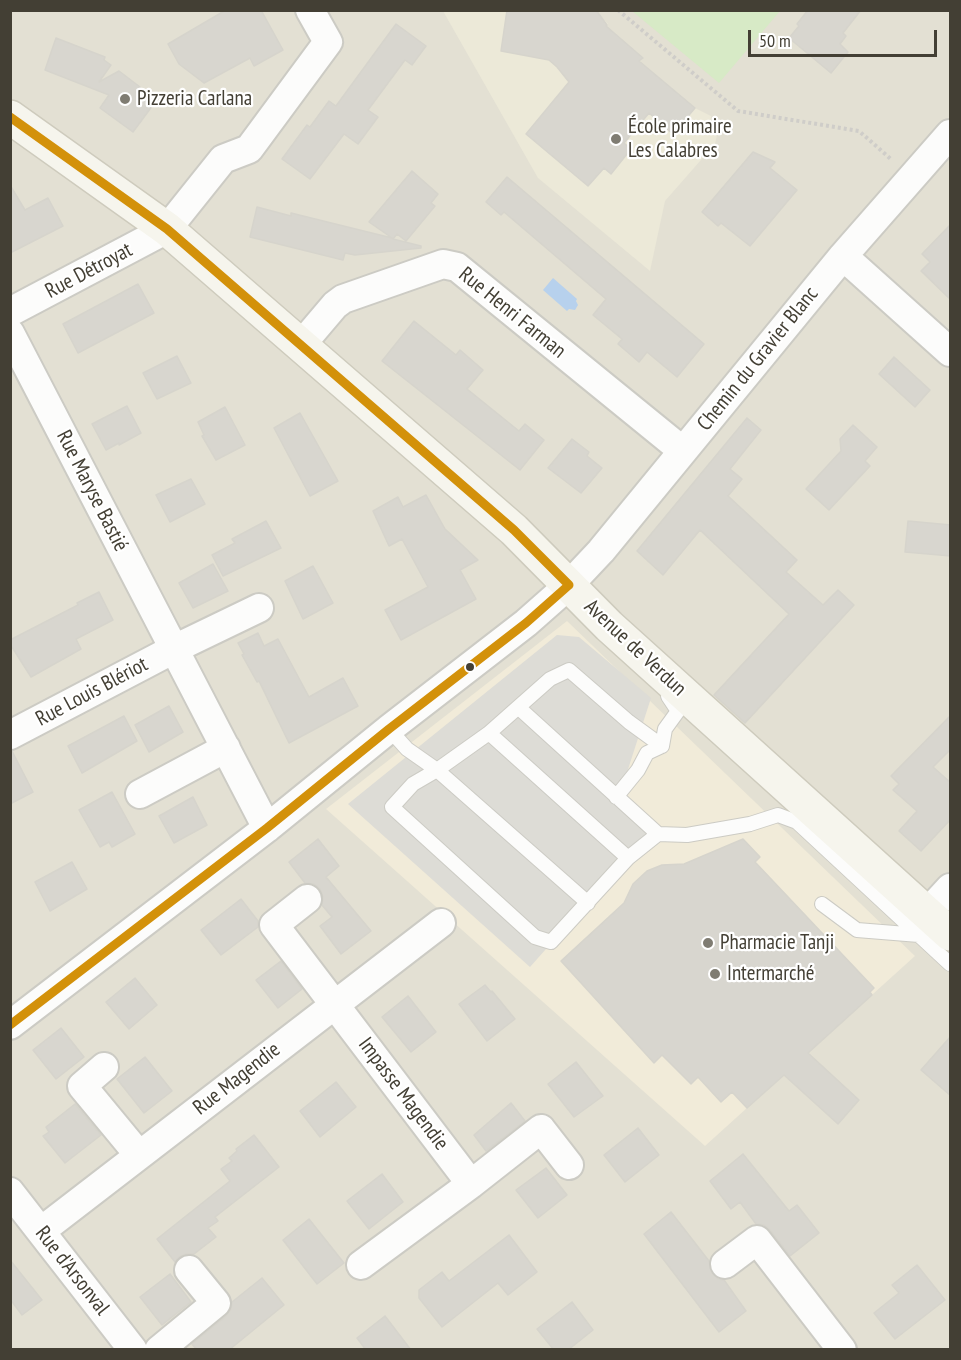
<!DOCTYPE html>
<html>
<head>
<meta charset="utf-8">
<style>
  body { margin:0 }
  #map { position:relative; width:961px; height:1360px; overflow:hidden; background:#eeede6; font-family:"PT Sans Narrow",sans-serif }
  canvas { display:block }
  .frame { position:absolute; inset:0; border:12px solid #433f34; pointer-events:none }
  .scale { position:absolute; left:748px; top:30px; width:189px; height:27px; box-sizing:border-box; border:3px solid #433f34; border-top:0; padding-left:8px; font-size:18px; line-height:21px; white-space:nowrap; color:#433f34; -webkit-text-stroke:4px #fff; paint-order:stroke }
</style>
</head>
<body>
<div id="map">
<canvas width="961" height="1360"></canvas>
<div class="frame"></div>
<div class="scale">50 m</div>
</div>
<script>
const ctx = document.querySelector('canvas').getContext('2d');
ctx.lineJoin = 'round';
function fill(path, color) { ctx.fillStyle = color; ctx.fill(path, 'evenodd'); }
const toPath = rows => new Path2D(rows.map(r => 'M' + r).join(''));
function strokePath(path, color, width, dash) { ctx.strokeStyle = color; ctx.lineWidth = width; ctx.lineCap = dash ? 'butt' : 'round'; ctx.setLineDash(dash || []); ctx.stroke(path); }
function write(font, color, halo, rows, align = 'center') {
  ctx.font = font + ' "PT Sans Narrow",sans-serif'; ctx.lineWidth = 4.5; ctx.setLineDash([]); ctx.textBaseline = 'middle'; ctx.strokeStyle = halo; ctx.fillStyle = color; for (const [text, x, y, turn = 0] of rows) {
    ctx.save(); ctx.translate(x, y); ctx.rotate((+turn || 0) * Math.PI / 180); ctx.textAlign = isNaN(turn) ? turn : align; if (halo) ctx.strokeText(text, 0, 0); ctx.fillText(text, 0, 0); ctx.restore();
  }
}
fill(toPath([
  [11,11,950,11,950,1349,11,1349]
]), '#e3e0d3');
fill(toPath([
  [567,621,915,956,705,1146,326,809]
]), '#f1ebd9');
fill(toPath([
  [443,11,596,11,608,24,606,27,643,58,640,62,695,108,711,116,709,133,717,135,715,144,665,201,650,271,538,178]
]), '#ece9d8');
fill(toPath([
  [632,11,780,11,719,83]
]), '#d7eac6');
fill(toPath([
  [557,635,579,637,651,698,621,791,658,833,608,879,530,967,348,804]
]), '#dddcd6');
fill(toPath([
  [553,278,577,299,576,301,578,305,575,310,569,309,567,311,543,290]
]), '#b7d1ed');
const building = toPath([
  [226,10,261,10,283,50,254,66,250,58,204,83,179,64,168,44,226,10],
  [507,10,596,10,607,25,606,26,643,58,639,61,695,108,673,134,649,113,624,143,631,149,611,174,604,168,588,186,526,134,569,82,557,67,549,60,501,51,507,10],
  [808,10,861,10,843,33,846,36,840,44,848,52,831,73,789,38,799,26,797,24,808,10],
  [396,24,426,46,412,65,405,60,368,110,378,117,358,144,344,134,310,179,282,159,307,125,310,127,329,101,336,106,396,24],
  [56,38,105,57,104,60,111,65,99,82,119,71,140,87,136,93,153,105,133,132,100,108,109,95,45,70,56,38],
  [753,152,775,162,770,168,797,190,750,246,721,223,718,226,702,212,753,152],
  [412,171,438,194,431,203,435,206,406,241,397,234,393,239,421,246,421,248,355,255,345,253,343,260,250,237,257,207,291,216,291,213,392,238,369,222,412,171],
  [507,177,704,344,677,377,647,352,639,362,618,344,622,339,593,315,606,299,504,212,501,215,486,202,507,177],
  [10,185,25,210,48,198,63,226,10,253,10,185],
  [951,224,951,300,921,271,930,262,922,254,951,224],
  [138,284,154,313,78,353,63,324,138,284],
  [414,321,456,355,460,350,483,370,467,389,519,431,525,424,544,440,520,470,382,361,414,321],
  [177,356,191,383,157,399,143,373,177,356],
  [894,357,930,390,915,407,879,374,894,357],
  [127,406,141,433,119,445,119,443,106,450,92,424,127,406],
  [225,407,245,445,216,460,202,436,204,435,198,422,225,407],
  [300,413,338,481,310,496,274,428,300,413],
  [747,418,761,430,730,469,742,479,728,496,797,560,786,572,823,605,838,590,854,605,745,723,714,695,789,614,700,530,663,575,637,551,747,418],
  [853,425,877,447,865,461,870,466,829,510,806,489,841,451,840,439,853,425],
  [572,439,589,452,587,456,602,468,581,493,548,468,572,439],
  [191,479,205,504,170,522,156,495,191,479],
  [426,495,445,529,478,560,460,570,476,599,401,640,385,610,428,587,402,539,389,546,373,511,398,497,403,507,426,495],
  [266,521,281,548,223,576,212,555,235,543,232,539,266,521],
  [908,521,951,525,951,556,905,552,908,521],
  [213,564,228,591,193,608,179,583,213,564],
  [313,566,333,603,303,619,285,581,313,566],
  [99,592,113,620,76,639,81,649,31,677,10,644,10,640,78,605,77,603,99,592],
  [258,633,264,646,278,639,309,697,343,678,358,706,289,743,259,681,257,682,242,655,244,654,238,643,258,633],
  [169,706,183,732,149,752,135,725,169,706],
  [951,715,951,749,933,767,951,783,951,819,921,851,899,831,917,811,893,790,899,784,891,776,951,715],
  [124,716,137,741,82,773,68,746,124,716],
  [10,751,12,751,33,792,10,804,10,751],
  [112,792,135,834,112,847,109,842,100,847,79,810,112,792],
  [193,797,207,825,174,843,159,816,193,797],
  [318,839,339,866,326,877,371,931,341,954,320,926,332,917,322,905,323,897,320,889,314,884,305,883,289,862,318,839],
  [743,839,760,857,755,862,874,988,870,992,872,995,808,1053,859,1100,838,1124,784,1075,747,1108,732,1092,721,1102,698,1077,691,1084,662,1055,654,1063,561,961,624,903,633,884,647,871,662,865,684,864,743,839],
  [72,862,87,889,50,911,35,882,72,862],
  [241,899,258,921,258,927,221,955,201,930,241,899],
  [281,961,302,989,278,1008,256,980,281,961],
  [135,978,157,1005,129,1029,106,1002,135,978],
  [485,985,491,992,492,991,515,1019,487,1041,459,1004,485,985],
  [408,996,436,1032,411,1052,382,1017,408,996],
  [61,1028,84,1057,56,1079,33,1050,61,1028],
  [951,1036,951,1096,921,1070,951,1036],
  [145,1057,172,1091,144,1113,117,1079,145,1057],
  [576,1062,603,1096,574,1117,548,1084,576,1062],
  [336,1082,356,1107,320,1137,300,1111,336,1082],
  [511,1103,525,1121,486,1151,474,1135,511,1103],
  [75,1104,101,1135,65,1163,43,1136,49,1132,46,1127,75,1104],
  [638,1128,659,1155,625,1182,604,1155,638,1128],
  [254,1135,279,1167,215,1217,218,1221,208,1228,216,1237,194,1254,186,1254,179,1257,175,1262,157,1239,230,1181,221,1169,232,1161,229,1158,237,1151,236,1149,254,1135],
  [743,1154,789,1211,797,1205,819,1233,790,1256,770,1230,764,1225,756,1224,740,1202,731,1209,710,1181,743,1154],
  [546,1168,567,1195,538,1218,516,1190,546,1168],
  [382,1174,403,1202,369,1229,347,1201,382,1174],
  [671,1212,709,1261,712,1273,718,1279,724,1280,746,1311,719,1332,644,1234,671,1212],
  [309,1219,344,1263,317,1284,283,1240,309,1219],
  [509,1235,537,1272,508,1295,498,1283,442,1327,419,1298,419,1290,442,1272,449,1281,509,1235],
  [10,1260,42,1300,22,1315,10,1299,10,1260],
  [917,1265,945,1300,895,1339,874,1313,899,1293,892,1285,917,1265],
  [170,1274,191,1302,162,1325,140,1297,170,1274],
  [262,1278,284,1305,229,1350,197,1350,192,1344,226,1316,231,1309,232,1302,262,1278],
  [572,1302,593,1330,568,1350,554,1350,537,1329,572,1302],
  [385,1316,411,1350,366,1350,357,1338,385,1316]
]);
fill(building, '#d8d6cf');
strokePath(building, '#d6d4cc', 1.5);
const lane = toPath([
  [519,708,658,834,687,835,750,824,778,815,797,822,950,964],
  [389,729,407,749,437,770,588,903],
  [489,733,628,858],
  [662,746,665,729,678,711,668,696],
  [616,797,638,770,647,753,662,746],
  [658,834,628,858,551,942,535,937,392,807,413,784,437,770,489,733,550,679,569,670,629,722,662,746],
  [822,904,857,930,919,935]
]);
const street = toPath([
  [843,256,950,352],
  [10,312,167,229,223,159,249,149,328,42,310,10],
  [10,333,267,828],
  [301,345,335,305,343,299,443,264,457,267,683,451],
  [10,735,174,649,259,608],
  [140,794,226,748],
  [307,899,274,925,471,1184,361,1265],
  [927,913,950,888],
  [10,1025,267,828,389,729,526,623,569,585,601,551,843,256,950,134],
  [104,1067,82,1086,139,1155],
  [471,1184,541,1129,569,1165],
  [10,1192,133,1350],
  [41,1231,441,923],
  [725,1264,757,1240,842,1350],
  [159,1350,216,1303,189,1270]
]);
const secondary = toPath([
  [10,117,167,229,514,530,609,626,950,934]
]);
strokePath(lane, '#cccbc4', 16);
strokePath(street, '#cccbc4', 32);
strokePath(secondary, '#cecbbd', 36);
strokePath(toPath([
  [618,10,738,111,859,131,892,160]
]), '#cfcdc9', 4, [3, 3]);
strokePath(lane, '#fcfcfb', 14);
strokePath(street, '#fcfcfb', 28);
strokePath(secondary, '#f6f5ed', 33);
strokePath(toPath([
  [10,117,167,229,514,530,569,585],
  [10,1025,267,828,389,729,526,623,569,585]
]), '#d3910a', 9);
for (const [x, y, r, color] of [
  [125,99,6,"#7f7c72"],
  [616,139,6,"#7f7c72"],
  [470,667,5,"#433f34"],
  [708,943,6,"#7f7c72"],
  [715,974,6,"#7f7c72"]
]) { const dot = new Path2D(); dot.arc(x, y, r, 0, 2 * Math.PI); ctx.fillStyle = color; ctx.fill(dot); strokePath(dot, '#fff', 2); }
write('21px', '#433f34', '#fff', [
  ["Pizzeria Carlana",137,99],
  ["École primaire",628,127],
  ["Les Calabres",628,151],
  ["Pharmacie Tanji",720,943],
  ["Intermarché",727,974]
], 'left');
write('21px', '#433f34', '#fff', [
  ["Rue Détroyat",89,271,-28],
  ["Rue Henri Farman",512,313,39],
  ["Chemin du Gravier Blanc",758,359,-51],
  ["Rue Maryse Bastié",92,491,63],
  ["Avenue de Verdun",635,648,43],
  ["Rue Louis Blériot",92,692,-28],
  ["Rue Magendie",237,1079,-38],
  ["Impasse Magendie",403,1094,53],
  ["Rue d'Arsonval",72,1271,52]
]);
</script>
</body>
</html>
